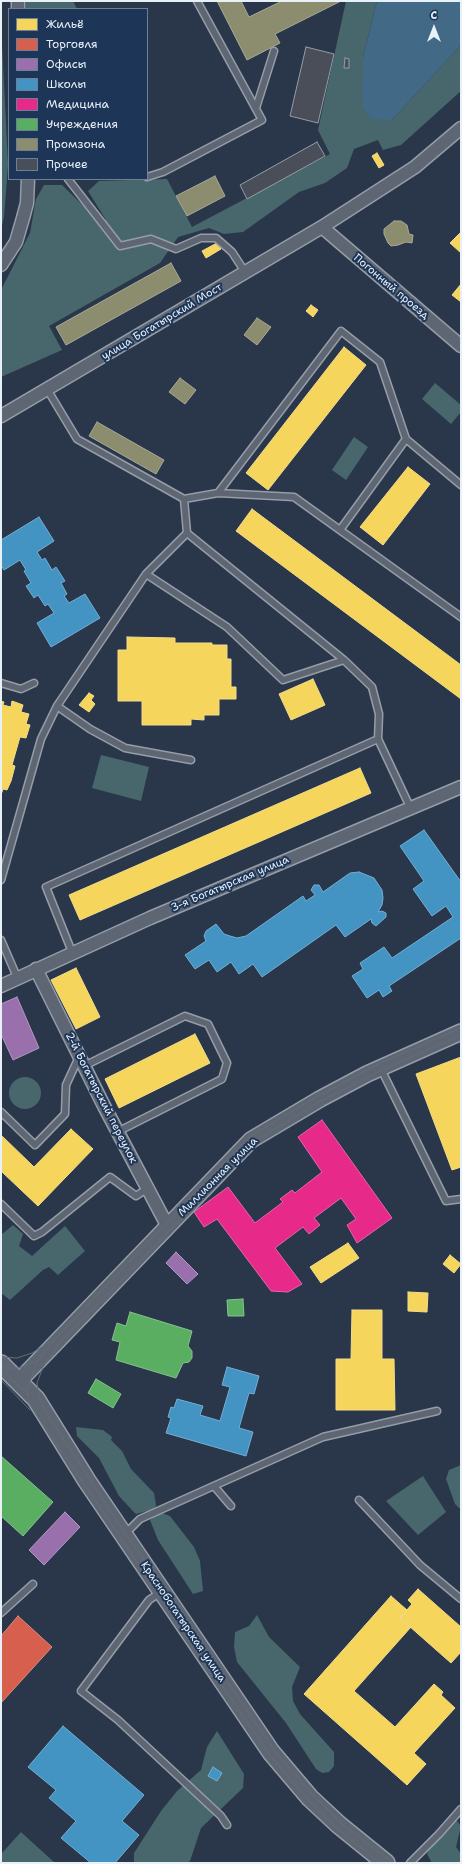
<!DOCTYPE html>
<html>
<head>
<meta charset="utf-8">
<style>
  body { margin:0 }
  #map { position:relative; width:462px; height:1864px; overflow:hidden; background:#2a374a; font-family:"Shantell Sans",sans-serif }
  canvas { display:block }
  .frame { position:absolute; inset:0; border:2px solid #e8f1f8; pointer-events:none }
  .legend { position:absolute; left:8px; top:8px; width:140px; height:172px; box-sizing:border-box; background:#1d3557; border:1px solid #6e8097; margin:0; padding:5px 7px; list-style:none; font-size:12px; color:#e8f1f8 }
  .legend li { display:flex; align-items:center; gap:8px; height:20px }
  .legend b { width:20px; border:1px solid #6e8097 }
  .north { position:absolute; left:414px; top:8px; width:40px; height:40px; -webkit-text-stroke:3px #1d3557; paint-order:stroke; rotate:0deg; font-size:11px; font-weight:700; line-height:16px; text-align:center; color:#e8f1f8 }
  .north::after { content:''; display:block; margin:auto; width:14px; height:18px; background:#e8f1f8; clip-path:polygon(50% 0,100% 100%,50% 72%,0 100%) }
</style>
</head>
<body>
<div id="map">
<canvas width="462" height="1864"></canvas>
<div class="frame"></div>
<ul class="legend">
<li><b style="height:11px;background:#f6d55c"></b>Жильё</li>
<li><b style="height:11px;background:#d6604d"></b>Торговля</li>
<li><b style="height:11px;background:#9970ab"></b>Офисы</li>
<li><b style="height:11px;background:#4393c3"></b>Школы</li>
<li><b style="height:11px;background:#e7298a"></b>Медицина</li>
<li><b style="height:11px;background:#5aae61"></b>Учреждения</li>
<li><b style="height:11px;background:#8c8c6e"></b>Промзона</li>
<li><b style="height:11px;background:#494e59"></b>Прочее</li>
</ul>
<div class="north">С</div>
</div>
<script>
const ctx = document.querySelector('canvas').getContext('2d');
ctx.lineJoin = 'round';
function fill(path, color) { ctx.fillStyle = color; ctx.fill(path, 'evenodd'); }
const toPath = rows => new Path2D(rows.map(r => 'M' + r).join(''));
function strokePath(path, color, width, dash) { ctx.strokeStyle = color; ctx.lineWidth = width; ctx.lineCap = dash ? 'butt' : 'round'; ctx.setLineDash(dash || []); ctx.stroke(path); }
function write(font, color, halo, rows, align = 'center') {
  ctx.font = font + ' "Shantell Sans",sans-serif'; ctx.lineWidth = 4; ctx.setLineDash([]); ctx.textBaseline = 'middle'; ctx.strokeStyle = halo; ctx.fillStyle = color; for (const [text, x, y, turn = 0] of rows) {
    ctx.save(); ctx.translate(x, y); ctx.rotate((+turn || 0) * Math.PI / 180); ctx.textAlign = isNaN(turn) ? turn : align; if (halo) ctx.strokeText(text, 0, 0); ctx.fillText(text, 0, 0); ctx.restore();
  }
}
fill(toPath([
  [26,1,73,1,77,9,26,9],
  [346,1,377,1,363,58,392,120,461,45,461,91,401,145,383,150,378,140,354,149,347,168,325,183,299,192,243,232,224,234,209,228,178,237,160,263,49,326,62,350,1,377,1,290,30,233,36,199,44,185,62,185,101,223,106,220,88,191,99,181,167,179,192,227,330,154,318,130],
  [1,23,8,165,4,217,1,229],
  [435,383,461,405,461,412,451,424,422,399],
  [354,437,368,447,346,480,332,470],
  [101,755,149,767,141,801,92,788],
  '9 1093a16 16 0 1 1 32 0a16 16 0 1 1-32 0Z',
  [13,1225,23,1234,19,1246,32,1256,65,1226,85,1251,58,1275,49,1267,43,1270,10,1300,1,1293,1,1235],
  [76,1427,103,1430,112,1437,111,1440,122,1451,131,1469,154,1493,156,1505,155,1509,136,1514,131,1509,119,1496,99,1458,77,1436],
  [461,1465,461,1508,459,1508,455,1504,446,1479,449,1470],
  [423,1476,446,1512,418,1535,386,1501],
  [162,1513,170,1516,194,1547,200,1561,203,1591,193,1594,158,1540,150,1520,155,1515],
  [257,1615,269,1637,300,1667,292,1687,293,1701,300,1714,334,1752,334,1766,329,1772,322,1773,316,1769,286,1723,237,1662,234,1647,235,1632,249,1626],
  [217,1731,244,1774,243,1788,201,1828,190,1861,186,1863,134,1863,134,1853,161,1811,177,1791,201,1770,207,1747],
  [450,1821,457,1821,461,1826,456,1847,461,1854,461,1863,432,1863,427,1854,430,1847],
  [21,1832,55,1863,1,1863,1,1854]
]), '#47676c');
fill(toPath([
  [377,1,461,1,461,45,392,120,371,119,362,107,363,58]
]), '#426985');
const homes = toPath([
  [377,153,384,165,379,168,372,156,377,153],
  [461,232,461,253,450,243,461,232],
  [217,243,221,249,206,258,202,251,217,243],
  [461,284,461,302,452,295,461,284],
  [311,305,318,310,313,317,306,311,311,305],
  [344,347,366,365,268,490,246,473,344,347],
  [408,467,430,484,383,545,360,527,408,467],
  [252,509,461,665,461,699,236,531,252,509],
  [127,637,175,638,175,643,212,643,212,645,227,645,227,659,231,659,231,687,236,687,236,699,219,699,219,715,204,715,204,720,191,719,191,725,142,725,142,701,118,701,118,650,127,650,127,637],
  [313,679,325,705,291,720,279,694,313,679],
  [89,693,94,696,91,700,95,704,89,712,79,705,89,693],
  [1,701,4,702,3,705,11,707,12,701,23,705,21,712,29,714,26,724,30,725,26,738,20,737,12,765,15,766,11,781,7,790,3,789,1,795,1,701],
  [360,768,371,793,80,920,69,895,360,768],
  [76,968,100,1017,76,1029,51,980,76,968],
  [195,1034,210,1063,119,1108,105,1079,195,1034],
  [461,1057,461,1167,452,1170,416,1074,461,1057],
  [71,1129,93,1149,38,1206,1,1171,1,1135,34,1167,71,1129],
  [348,1243,359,1258,321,1283,310,1267,348,1243],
  [450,1255,461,1264,454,1273,443,1264,450,1255],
  [408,1292,428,1293,427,1312,408,1311,408,1292],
  [352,1310,382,1310,382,1359,394,1359,395,1410,336,1410,336,1359,351,1359,352,1310],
  [418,1589,461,1627,461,1652,451,1663,400,1618,412,1604,408,1600,418,1589],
  [391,1596,407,1610,400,1618,411,1627,354,1691,395,1727,434,1684,443,1692,441,1695,455,1708,414,1753,426,1764,407,1785,304,1694,391,1596]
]);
fill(homes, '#f6d55c');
strokePath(homes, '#f2dd8b', 1);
const shops = toPath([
  [18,1616,52,1647,1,1703,1,1636,18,1616]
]);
fill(shops, '#d6604d');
strokePath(shops, '#db8c80', 1);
const offices = toPath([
  [17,997,39,1048,13,1060,1,1034,1,1004,17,997],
  [176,1252,198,1274,187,1284,166,1263,176,1252],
  [65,1512,80,1527,44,1565,29,1550,65,1512]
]);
fill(offices, '#9970ab');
strokePath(offices, '#b197c2', 1);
const schools = toPath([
  [39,517,54,541,37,552,42,560,45,558,52,570,56,567,65,581,61,583,67,594,64,596,69,603,85,594,100,618,51,647,37,623,54,613,48,604,45,606,38,595,34,598,26,586,31,583,24,571,26,570,20,560,4,570,1,565,1,540,39,517],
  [424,830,461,882,461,938,389,986,392,991,383,997,379,990,367,998,352,976,363,969,360,963,384,947,392,958,453,917,446,906,432,916,413,889,424,881,400,846,424,830],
  [359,872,374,878,382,890,383,898,382,905,378,912,382,911,386,913,386,917,376,926,372,923,371,919,345,937,336,925,262,977,253,964,239,974,231,962,217,972,209,960,195,969,185,955,206,941,204,936,206,931,216,924,224,934,230,936,237,938,246,936,303,896,306,901,315,895,311,890,314,885,319,885,323,892,350,873,359,872],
  [227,1367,259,1376,254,1394,249,1393,239,1428,253,1432,246,1456,166,1433,171,1418,168,1417,171,1407,174,1408,177,1399,203,1406,200,1415,220,1421,230,1387,222,1385,227,1367],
  [63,1726,144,1795,122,1821,139,1835,115,1863,91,1863,61,1838,76,1821,49,1798,56,1790,28,1767,63,1726],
  [213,1767,222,1773,217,1781,208,1776,213,1767]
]);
fill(schools, '#4393c3');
strokePath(schools, '#74afd3', 1);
const health = toPath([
  [322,1120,392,1218,357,1243,347,1225,356,1219,341,1198,314,1218,320,1225,309,1234,303,1227,275,1248,302,1284,288,1292,271,1291,217,1219,204,1227,194,1212,228,1187,255,1223,283,1202,280,1199,292,1190,295,1193,322,1172,298,1137,322,1120]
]);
fill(health, '#e7298a');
strokePath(health, '#e765ab', 1);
const public = toPath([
  [243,1299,244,1316,228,1316,227,1300,243,1299],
  [130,1312,192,1331,188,1346,192,1351,192,1358,189,1362,183,1363,176,1378,116,1360,120,1342,112,1340,117,1323,126,1326,130,1312],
  [96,1379,121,1394,113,1408,88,1393,96,1379],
  [1,1456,53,1502,23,1536,1,1516,1,1456]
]);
fill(public, '#5aae61');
strokePath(public, '#85c28e', 1);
const industry = toPath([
  [217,1,241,1,249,17,282,1,341,1,275,34,280,43,247,60,217,1],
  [215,176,225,196,187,216,176,196,215,176],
  [394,221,401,221,407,225,409,234,413,235,412,243,406,242,398,245,391,246,388,243,384,234,384,229,394,221],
  [171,263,181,281,66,345,56,327,171,263],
  [257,318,271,327,257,345,244,335,257,318],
  [180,378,196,390,185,404,169,392,180,378],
  [97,422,164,460,156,474,89,436,97,422]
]);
fill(industry, '#8c8c6e');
strokePath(industry, '#a8aa97', 1);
const building = toPath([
  [306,47,334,54,318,123,290,116,306,47],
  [345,58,349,59,349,68,344,68,345,58],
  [317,142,325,156,247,199,240,185,317,142]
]);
fill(building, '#494e59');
strokePath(building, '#959da7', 1);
const service = toPath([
  [256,108,274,51],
  [147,177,163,172,262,120,197,1],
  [68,179,120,246,151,239,176,249,201,238,216,238,232,252,245,272],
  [47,389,77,439,184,499],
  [218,493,294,497,461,617],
  [340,530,406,439],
  [146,574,227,627,283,680,344,660],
  [1,683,21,689,34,683],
  [57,706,90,729,125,748,191,760],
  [378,739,379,714,372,687,344,660,187,533,184,499,218,493,341,331,380,362,406,439,461,485],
  [1,880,41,739,57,706,146,574,187,533],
  [1,940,17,977],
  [72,952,46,887,378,739,410,807],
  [84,1066,185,1016,208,1024,227,1063,222,1079,117,1132],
  [381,1069,446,1201,461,1199],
  [1,1112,35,1145,65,1114,66,1085,79,1057],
  [1,1204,34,1236,42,1232,110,1177,136,1196,148,1188],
  [214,1486,231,1506],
  [359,1500,420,1565,461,1599],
  [125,1534,140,1519,323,1437,437,1411],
  [161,1592,149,1600,81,1691,118,1720,221,1816,227,1825],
  [1,1613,33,1584],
  [410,1863,439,1834,461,1809]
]);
const minor = toPath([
  [18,1,18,9],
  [322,227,461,346],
  [1,265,16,242,23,218,27,203,28,179],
  [1,416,322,227,415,167,461,128],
  [36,969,104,1106,168,1227],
  [1,986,150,918,461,787]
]);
const tertiary = toPath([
  [19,1381,251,1140,320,1099,367,1074,461,1032]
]);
const secondary = toPath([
  [1,1364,36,1399,87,1481,271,1752,310,1798,339,1825,386,1863]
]);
strokePath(service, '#959da7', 9);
strokePath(minor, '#959da7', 15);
strokePath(tertiary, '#959da7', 18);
strokePath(secondary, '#959da7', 20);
strokePath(service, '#5d6672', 6);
strokePath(minor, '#5d6672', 12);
strokePath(tertiary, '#5d6672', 15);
strokePath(secondary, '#5d6672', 17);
strokePath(toPath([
  [60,1344,43,1367,37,1383,39,1397,47,1414,117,1521,274,1750,313,1795,341,1823,393,1863],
  [56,1346,157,1244,253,1142,321,1101,384,1069,461,1035],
  [1,1357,17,1358,32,1353,50,1342],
  [1,1368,19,1368,39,1360],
  [1,1369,29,1395],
  [1,1380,30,1410],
  [380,1863,336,1828,308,1800,269,1754,40,1420,29,1403,27,1389,37,1362,55,1339,249,1137,318,1096,378,1064,461,1028]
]), '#656d78', 1);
write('11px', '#e8f1f8', '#1d3557', [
  ["Погонный проезд",391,287,40],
  ["улица Богатырский Мост",162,322,-31],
  ["3-я Богатырская улица",230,884,-23],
  ["2-й Богатырский переулок",101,1098,63],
  ["Миллионная улица",218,1177,-45],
  ["Краснобогатырская улица",183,1622,56]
]);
</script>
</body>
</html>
